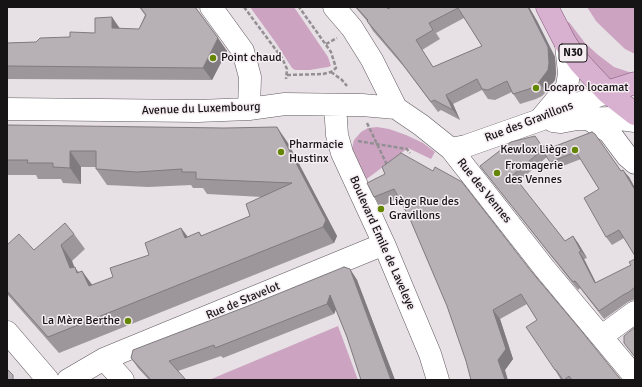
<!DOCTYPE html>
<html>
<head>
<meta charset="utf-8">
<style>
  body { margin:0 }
  #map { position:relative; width:642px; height:387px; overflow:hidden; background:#e7e0e5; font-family:Signika,sans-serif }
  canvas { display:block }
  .frame { position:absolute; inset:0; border:8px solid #171416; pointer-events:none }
</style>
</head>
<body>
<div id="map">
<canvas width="642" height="387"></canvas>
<div class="frame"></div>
</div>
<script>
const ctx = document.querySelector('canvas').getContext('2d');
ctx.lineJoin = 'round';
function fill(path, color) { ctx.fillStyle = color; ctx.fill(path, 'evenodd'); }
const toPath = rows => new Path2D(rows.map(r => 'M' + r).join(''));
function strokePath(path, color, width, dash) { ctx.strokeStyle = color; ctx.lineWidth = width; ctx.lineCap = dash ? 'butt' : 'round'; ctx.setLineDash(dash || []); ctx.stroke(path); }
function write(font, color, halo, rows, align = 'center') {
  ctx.font = font + ' Signika,sans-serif'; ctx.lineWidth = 3; ctx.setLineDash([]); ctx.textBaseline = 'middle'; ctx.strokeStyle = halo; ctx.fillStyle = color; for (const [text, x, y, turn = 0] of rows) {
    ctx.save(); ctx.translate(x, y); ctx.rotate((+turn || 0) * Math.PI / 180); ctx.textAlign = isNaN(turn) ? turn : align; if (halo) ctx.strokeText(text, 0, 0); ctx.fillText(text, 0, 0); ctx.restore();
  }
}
fill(toPath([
  [250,7,294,7,328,57,331,66,328,67,310,70,295,70,292,68,276,43],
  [587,7,635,7,635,54,625,49,603,28,596,21],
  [569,22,585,43,597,54,614,67,635,74,611,83,588,60,565,23],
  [377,127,389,129,406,135,423,143,435,152,431,159,408,148,364,181,351,152,354,140,361,132,368,128],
  [338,326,358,380,209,380]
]), '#cca4c2');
const minor = toPath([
  [211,7,243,51,250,77,249,109],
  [334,7,352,28,372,60,396,108,421,125,451,149,545,269,635,377],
  [335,105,337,135,342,153,384,244,430,354,438,380],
  [7,109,198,111,249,109,285,104,362,105,396,108],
  [542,117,567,87,569,73,566,44],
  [587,118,609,132,627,156,635,163],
  [553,121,561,122,577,119,612,118,635,121],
  [451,149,466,146,540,120,607,92],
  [7,332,48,380],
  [602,336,635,312],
  [104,359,123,380],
  [68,380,104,359,384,244]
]);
const major = toPath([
  [547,7,566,44,580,63,607,92,635,114],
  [607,92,635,83]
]);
strokePath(minor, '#615a5f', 23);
strokePath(major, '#85587b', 23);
strokePath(toPath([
  [244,7,282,58,287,69,286,79],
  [326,44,337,38],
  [331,72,342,80,347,86],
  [287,75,323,74,331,72,336,68,331,52,299,7],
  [367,123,388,167],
  [358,141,407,149,410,153]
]), '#948f93', 2.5, [4, 2]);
strokePath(minor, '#fff', 22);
strokePath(major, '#d9b1d0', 22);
fill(toPath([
  [139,7,195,7,227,51,212,80,7,79,7,43,36,42,120,29,139,29,145,15],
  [355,7,388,7,389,8,391,7,529,7,537,21,555,57,556,73,555,80,546,92,542,96,536,99,520,104,512,92,495,100,488,99,482,90,453,104,460,120,441,110,438,112,405,68,373,31,367,21],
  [464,18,482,46,433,67,422,50,440,39,436,33],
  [7,125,288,143,337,236,334,243,59,353,7,294,7,245,34,250,74,234,85,249,72,261,74,267,79,272,82,271,92,285,113,277,149,255,181,228,188,237,199,232,202,236,250,216,262,197,207,194,203,188,193,188,191,185,148,187,107,185,96,169,96,167,81,167,81,184,63,183,61,179,38,179,36,175,7,175],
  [592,132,621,171,629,177,635,188,635,256,624,238,612,245,606,237,599,189,581,159,555,169,547,157,518,182,565,241,573,236,578,243,587,258,584,259,596,283,631,265,635,259,635,299,628,302,604,319,580,288,578,290,555,261,480,166,542,146,553,147],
  [385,174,531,271,621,380,563,380,562,379,561,380,555,370,537,320,527,304,500,319,513,359,505,370,466,361,447,306,410,219,399,198,380,207,374,197],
  [350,269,357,280,395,380,361,380,347,337,336,310,334,314,223,358,221,356,178,371,186,380,149,380,138,368,131,358]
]), '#9d979c');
fill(toPath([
  [528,7,529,7,537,21,555,57,556,73,555,80,546,92,539,82],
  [112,17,121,30,112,28],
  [218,38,227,51,212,80,203,68],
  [446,95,453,104,460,120,453,110],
  [277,127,288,143,337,236,334,243,323,227],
  [70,151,81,167,81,184,70,168],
  [623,170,629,177,635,188,635,190],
  [181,228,192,243,185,238],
  [573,236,578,243,587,258,581,251],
  [61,245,72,261,81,284,70,268],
  [579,252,584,259,600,291,595,283],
  [350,269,357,280,395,380,391,380],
  [82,271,93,286,89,286],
  [330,295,337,306,334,314,327,304],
  [493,310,500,319,513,359,505,370,508,380,505,380,498,360]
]), '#807b7f');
const building = toPath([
  [140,7,195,7,218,38,203,68,7,66,7,43,36,42,40,38,70,37,70,32,95,33,95,18,112,17,112,28,139,29,146,15,140,7],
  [356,7,387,7,388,9,391,7,528,7,548,47,549,63,548,70,539,82,535,86,529,89,513,94,507,81,488,90,482,89,477,79,446,95,453,110,434,100,431,102,398,58,367,21,368,20,356,7],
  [458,8,482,46,433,67,416,40,433,30,429,23,458,8],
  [7,125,224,128,277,127,326,220,323,227,48,337,7,291,7,245,19,234,34,250,65,223,74,234,61,245,70,268,75,267,77,273,82,271,89,286,113,277,110,268,149,255,145,243,181,228,185,238,199,232,201,236,250,216,246,204,292,183,196,179,196,172,182,172,182,169,137,172,96,169,96,151,70,151,70,168,53,167,53,163,27,163,28,160,7,160,7,125],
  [592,132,595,134,621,171,623,170,635,190,635,256,619,230,606,237,584,198,599,189,576,152,550,162,542,150,513,175,565,241,573,236,581,251,579,252,595,283,631,265,629,262,635,259,635,287,629,292,623,295,599,311,575,281,573,282,550,254,480,166,511,142,535,136,542,146,553,147,592,132],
  [401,153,433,171,435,167,462,182,531,271,579,328,621,380,572,380,569,376,564,380,563,380,556,370,555,370,526,327,537,320,521,294,493,310,506,349,498,360,505,380,471,380,466,361,447,306,410,219,394,189,374,197,367,183,385,174,382,167,401,153],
  [344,267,350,269,391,380,361,380,347,337,330,295,327,304,215,348,214,345,169,361,186,380,151,380,131,358,133,350,248,306,344,267],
  [635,327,635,357,624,343,624,336,635,327],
  [7,369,13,375,13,380,7,380,7,369]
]);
fill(building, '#b7b0b5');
strokePath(building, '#807b7f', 1);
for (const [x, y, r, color] of [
  [213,58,4,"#648603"],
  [536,88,4,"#648603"],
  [575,150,4,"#648603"],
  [281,152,4,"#648603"],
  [497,173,4,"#648603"],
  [381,209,4,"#648603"],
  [128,321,4,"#648603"]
]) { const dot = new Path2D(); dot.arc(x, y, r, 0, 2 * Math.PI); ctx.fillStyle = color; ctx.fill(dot); strokePath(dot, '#f5edf2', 1.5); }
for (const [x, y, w] of [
  [573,53,28]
]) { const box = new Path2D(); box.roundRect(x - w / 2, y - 9, w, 18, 3); ctx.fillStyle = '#f5edf2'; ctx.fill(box); strokePath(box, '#171416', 1); }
write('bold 11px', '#171416', null, [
  ["N30",573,53]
]);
write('12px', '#171416', '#f5edf2', [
  ["Point chaud",221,58],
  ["Locapro locamat",544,88],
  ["Pharmacie",289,145],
  ["Hustinx",289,159],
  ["Kewlox Liège",567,150,"right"],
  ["Fromagerie",505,166],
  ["des Vennes",505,180],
  ["Liège Rue des",389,202],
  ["Gravillons",389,216],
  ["La Mère Berthe",120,321,"right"]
], 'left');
write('12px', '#171416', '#f5edf2', [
  ["Avenue du Luxembourg",201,109,-2],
  ["Rue des Gravillons",529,122,-21],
  ["Rue des Vennes",484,191,51],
  ["Boulevard Emile de Laveleye",382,243,66],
  ["Rue de Stavelot",243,301,-23]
]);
</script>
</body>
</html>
